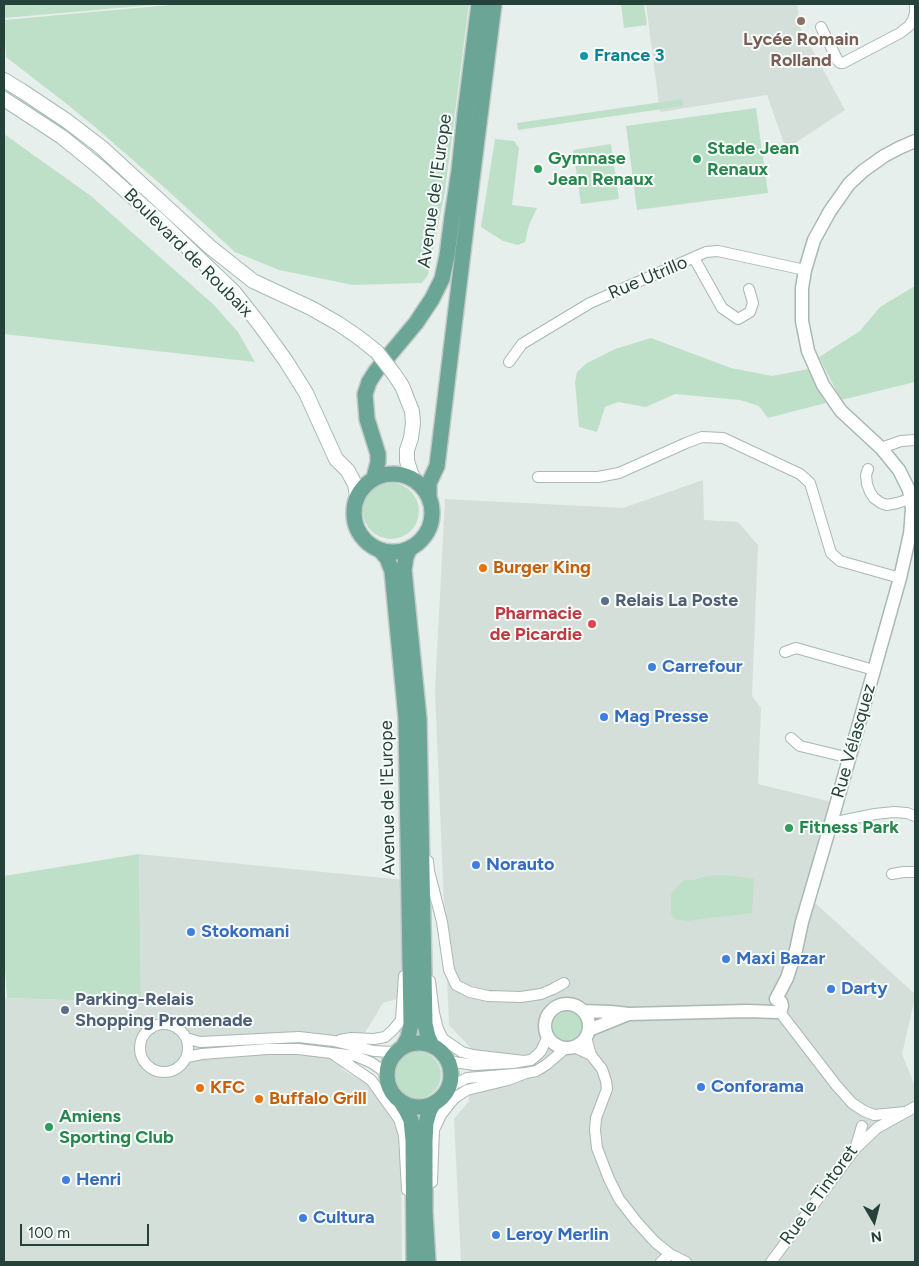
<!DOCTYPE html>
<html>
<head>
<meta charset="utf-8">
<style>
  body { margin:0 }
  #map { position:relative; width:919px; height:1266px; overflow:hidden; background:#e6efeb; font-family:Figtree,sans-serif }
  canvas { display:block }
  .frame { position:absolute; inset:0; border:5px solid #24423a; pointer-events:none }
  .north { position:absolute; left:849px; top:1196px; width:50px; height:50px; -webkit-text-stroke:4px #f7fbf9; paint-order:stroke; rotate:172deg; font-size:14px; font-weight:700; line-height:20px; text-align:center; color:#24423a }
  .north::after { content:''; display:block; margin:auto; width:18px; height:22px; background:#24423a; clip-path:polygon(50% 0,100% 100%,50% 72%,0 100%) }
  .scale { position:absolute; left:20px; top:1224px; width:129px; height:22px; box-sizing:border-box; border:2px solid #24423a; border-top:0; padding-left:6px; font-size:15px; line-height:18px; white-space:nowrap; color:#24423a; -webkit-text-stroke:4px #f7fbf9; paint-order:stroke }
</style>
</head>
<body>
<div id="map">
<canvas width="919" height="1266"></canvas>
<div class="frame"></div>
<div class="north">N</div>
<div class="scale">100 m</div>
</div>
<script>
const ctx = document.querySelector('canvas').getContext('2d');
ctx.lineJoin = 'round';
function fill(path, color) { ctx.fillStyle = color; ctx.fill(path, 'evenodd'); }
const toPath = rows => new Path2D(rows.map(r => 'M' + r).join(''));
function strokePath(path, color, width, dash) { ctx.strokeStyle = color; ctx.lineWidth = width; ctx.lineCap = dash ? 'butt' : 'round'; ctx.setLineDash(dash || []); ctx.stroke(path); }
function write(font, color, halo, rows, align = 'center') {
  ctx.font = font + ' Figtree,sans-serif'; ctx.lineWidth = 4; ctx.setLineDash([]); ctx.textBaseline = 'middle'; ctx.strokeStyle = halo; ctx.fillStyle = color; for (const [text, x, y, turn = 0] of rows) {
    ctx.save(); ctx.translate(x, y); ctx.rotate((+turn || 0) * Math.PI / 180); ctx.textAlign = isNaN(turn) ? turn : align; if (halo) ctx.strokeText(text, 0, 0); ctx.fillText(text, 0, 0); ctx.restore();
  }
}
fill(toPath([
  [646,4,797,4,800,27,845,110,786,149,767,95,660,112],
  [703,480,704,520,738,522,758,545,752,696,761,708,758,784,840,804,814,902,915,994,915,998,902,1054,915,1086,915,1262,461,1262,454,1119,469,1101,470,1047,449,1025,435,691,445,499,623,508],
  [139,854,405,880,400,998,383,1003,360,1041,341,1069,368,1084,395,1121,401,1152,402,1262,4,1262,4,998,127,1002,141,1000]
]), '#d4dfda');
fill(toPath([
  [4,4,164,4,4,18],
  [181,4,469,4,445,191,428,275,422,283,353,285,279,270,235,252,166,189,95,127,68,105,6,57,4,20],
  [621,4,644,4,647,25,624,28],
  [682,99,683,106,518,130,517,123],
  [756,108,768,193,637,210,626,126],
  [4,134,91,196,214,305,238,332,255,362,4,334],
  [495,139,514,141,519,148,512,205,537,208,529,225,525,242,518,245,503,241,481,227],
  [611,144,619,199,581,204,573,150],
  [915,286,915,382,841,400,819,357,860,331,880,307],
  [651,338,731,368,772,376,809,369,826,403,768,418,759,406,740,400,675,394,646,407,618,402,605,407,597,432,579,427,575,382,577,372,587,363,615,349],
  '363 511a28 28 0 1 1 56 0a28 28 0 1 1-56 0Z',
  [139,854,141,1000,127,1002,7,998,4,955,4,876],
  [719,875,735,876,754,879,752,913,687,921,674,919,671,913,671,894,684,880,694,880,702,877],
  '553 1027a15 15 0 1 1 30 0a15 15 0 1 1-30 0Z',
  '395 1075a23 23 0 1 1 46 0a23 23 0 1 1-46 0Z'
]), '#bfe0c8');
const minor = toPath([
  [821,27,838,61,840,63,843,63,900,33,909,26,913,20,915,13,915,4],
  [694,258,722,308,738,319,750,312,753,303,749,289],
  [509,362,522,344,590,303,706,252,718,251,805,270],
  [881,448,901,441,915,440],
  [868,469,866,475,867,484,870,492,874,498,881,503,887,505,897,503,910,499],
  [538,477,598,477,619,473,686,443,702,437,723,438,800,474,810,483,831,553,840,561,900,578],
  [785,652,796,648,874,670],
  [791,738,800,746,850,758],
  [831,823,875,814,894,812,907,813,915,816],
  [428,861,429,871,442,922,449,970,456,985,470,992,488,996,521,997,541,994,553,989,564,983],
  [892,874,904,872,915,872],
  [430,981,434,1013,438,1029,443,1039,462,1052,473,1055,524,1061],
  [779,1011,836,1085,852,1103,864,1111,874,1115,905,1112],
  '140 1048a24 24 0 1 1 48 0a24 24 0 1 1-48 0Z',
  [586,1037,591,1055,602,1069,606,1081,607,1089,596,1118,595,1130,597,1148,609,1179,619,1199,636,1221,655,1242,670,1254,686,1262],
  [186,1038,200,1042,299,1037,334,1041,374,1051,391,1052,398,1051],
  [340,1040,351,1038,374,1039,385,1037,393,1030,401,1020,404,976],
  [574,1047,591,1055],
  [333,1054,371,1080,399,1119,404,1135,407,1190],
  [187,1057,202,1054,267,1049,298,1049,356,1056,372,1063,382,1070,386,1077],
  [448,1061,474,1065,513,1063,524,1061,531,1060,537,1055,541,1051,548,1036],
  [449,1087,467,1078,526,1073,536,1071,546,1065,566,1048],
  [857,1147,877,1128,915,1107],
  [432,1182,434,1130,441,1115,451,1102,456,1097,467,1090,508,1080,526,1073],
  [661,1262,670,1254],
  [771,1262,855,1149,862,1126]
]);
const tertiary = toPath([
  [776,999,787,978,796,950,802,922,831,823,900,578,910,534,911,523,912,508,909,490,899,470,881,448,841,411,823,385,808,351,802,321,802,288,805,270,814,240,830,211,849,184,863,171,884,156,899,148,915,141],
  '545 1026a22 22 0 1 1 44 0a22 22 0 1 1-44 0Z',
  [583,1011,611,1012,629,1014,747,1011,776,1012,781,1010,782,1006,781,1002,776,999],
  [589,1030,626,1015]
]);
const secondary = toPath([
  [4,80,22,91,67,121,101,147,210,247,253,281,311,308,339,324,358,337,377,352],
  [4,99,62,137,99,167,161,222,234,292,260,325,286,361,306,393,336,459,348,471,351,477,355,484,357,496],
  [394,374,402,386,412,411,413,423,411,438,407,450,407,461,413,479]
]);
const primary = toPath([
  '354 513a39 39 0 1 1 78 0a39 39 0 1 1-78 0Z',
  [374,478,378,462,378,454,367,419,365,394,369,382,376,371,416,323,432,299,442,279,447,256,452,217,459,171,465,114,479,4],
  [429,498,429,483,437,466,442,425,467,219,494,4],
  [410,548,406,557,404,570,419,719,425,1024,428,1037,432,1046],
  [380,550,387,558,392,571,406,718,411,1024,408,1038,403,1047],
  '387 1075a32 32 0 1 1 64 0a32 32 0 1 1-64 0Z',
  [401,1102,406,1110,411,1120,413,1140,414,1262],
  [428,1262,425,1212,425,1140,426,1123,429,1112,433,1104]
]);
strokePath(minor, '#a8b8b2', 12);
strokePath(tertiary, '#a8b8b2', 15);
strokePath(secondary, '#a4bbb3', 16);
strokePath(primary, '#c2cac8', 18);
strokePath(minor, '#fff', 10);
strokePath(tertiary, '#fff', 12);
strokePath(secondary, '#fff', 14);
strokePath(primary, '#6aa596', 15);
const secondaryBridge = toPath([
  [377,352,394,374]
]);
strokePath(secondaryBridge, '#a4bbb3', 16, []);
strokePath(secondaryBridge, '#fff', 14);
for (const [x, y, r, color] of [
  [801,21,5,"#8d6e63"],
  [584,56,5,"#0f9aa8"],
  [697,159,5,"#2e9e5b"],
  [538,169,5,"#2e9e5b"],
  [483,568,5,"#e8710a"],
  [605,601,5,"#5c6f8a"],
  [592,624,5,"#e0444e"],
  [652,667,5,"#3f7fe0"],
  [604,717,5,"#3f7fe0"],
  [789,828,5,"#2e9e5b"],
  [476,865,5,"#3f7fe0"],
  [191,932,5,"#3f7fe0"],
  [726,959,5,"#3f7fe0"],
  [831,989,5,"#3f7fe0"],
  [65,1010,5,"#5c6f8a"],
  [701,1087,5,"#3f7fe0"],
  [200,1088,5,"#e8710a"],
  [259,1099,5,"#e8710a"],
  [49,1127,5,"#2e9e5b"],
  [66,1180,5,"#3f7fe0"],
  [303,1218,5,"#3f7fe0"],
  [496,1235,5,"#3f7fe0"]
]) { const dot = new Path2D(); dot.arc(x, y, r, 0, 2 * Math.PI); ctx.fillStyle = color; ctx.fill(dot); strokePath(dot, '#f7fbf9', 2); }
write('bold 18px', '#785e54', '#f7fbf9', [
  ["Lycée Romain",801,40],
  ["Rolland",801,61]
]);
write('bold 18px', '#0d838f', '#f7fbf9', [
  ["France 3",594,56]
], 'left');
write('bold 18px', '#27864d', '#f7fbf9', [
  ["Stade Jean",707,149],
  ["Renaux",707,170],
  ["Gymnase",548,159],
  ["Jean Renaux",548,180],
  ["Fitness Park",799,828],
  ["Amiens",59,1117],
  ["Sporting Club",59,1138]
], 'left');
write('18px', '#24423a', '#f7fbf9', [
  ["Avenue de l'Europe",435,191,-82],
  ["Boulevard de Roubaix",188,253,45],
  ["Rue Utrillo",648,278,-23],
  ["Rue Vélasquez",854,741,-74],
  ["Avenue de l'Europe",388,798,-91],
  ["Rue le Tintoret",819,1195,-54]
]);
write('bold 18px', '#c56008', '#f7fbf9', [
  ["Burger King",493,568],
  ["KFC",210,1088],
  ["Buffalo Grill",269,1099]
], 'left');
write('bold 18px', '#4e5e75', '#f7fbf9', [
  ["Relais La Poste",615,601],
  ["Parking-Relais",75,1000],
  ["Shopping Promenade",75,1021]
], 'left');
write('bold 18px', '#be3a42', '#f7fbf9', [
  ["Pharmacie",582,614],
  ["de Picardie",582,635]
], 'right');
write('bold 18px', '#366cbe', '#f7fbf9', [
  ["Carrefour",662,667],
  ["Mag Presse",614,717],
  ["Norauto",486,865],
  ["Stokomani",201,932],
  ["Maxi Bazar",736,959],
  ["Darty",841,989],
  ["Conforama",711,1087],
  ["Henri",76,1180],
  ["Cultura",313,1218],
  ["Leroy Merlin",506,1235]
], 'left');
</script>
</body>
</html>
